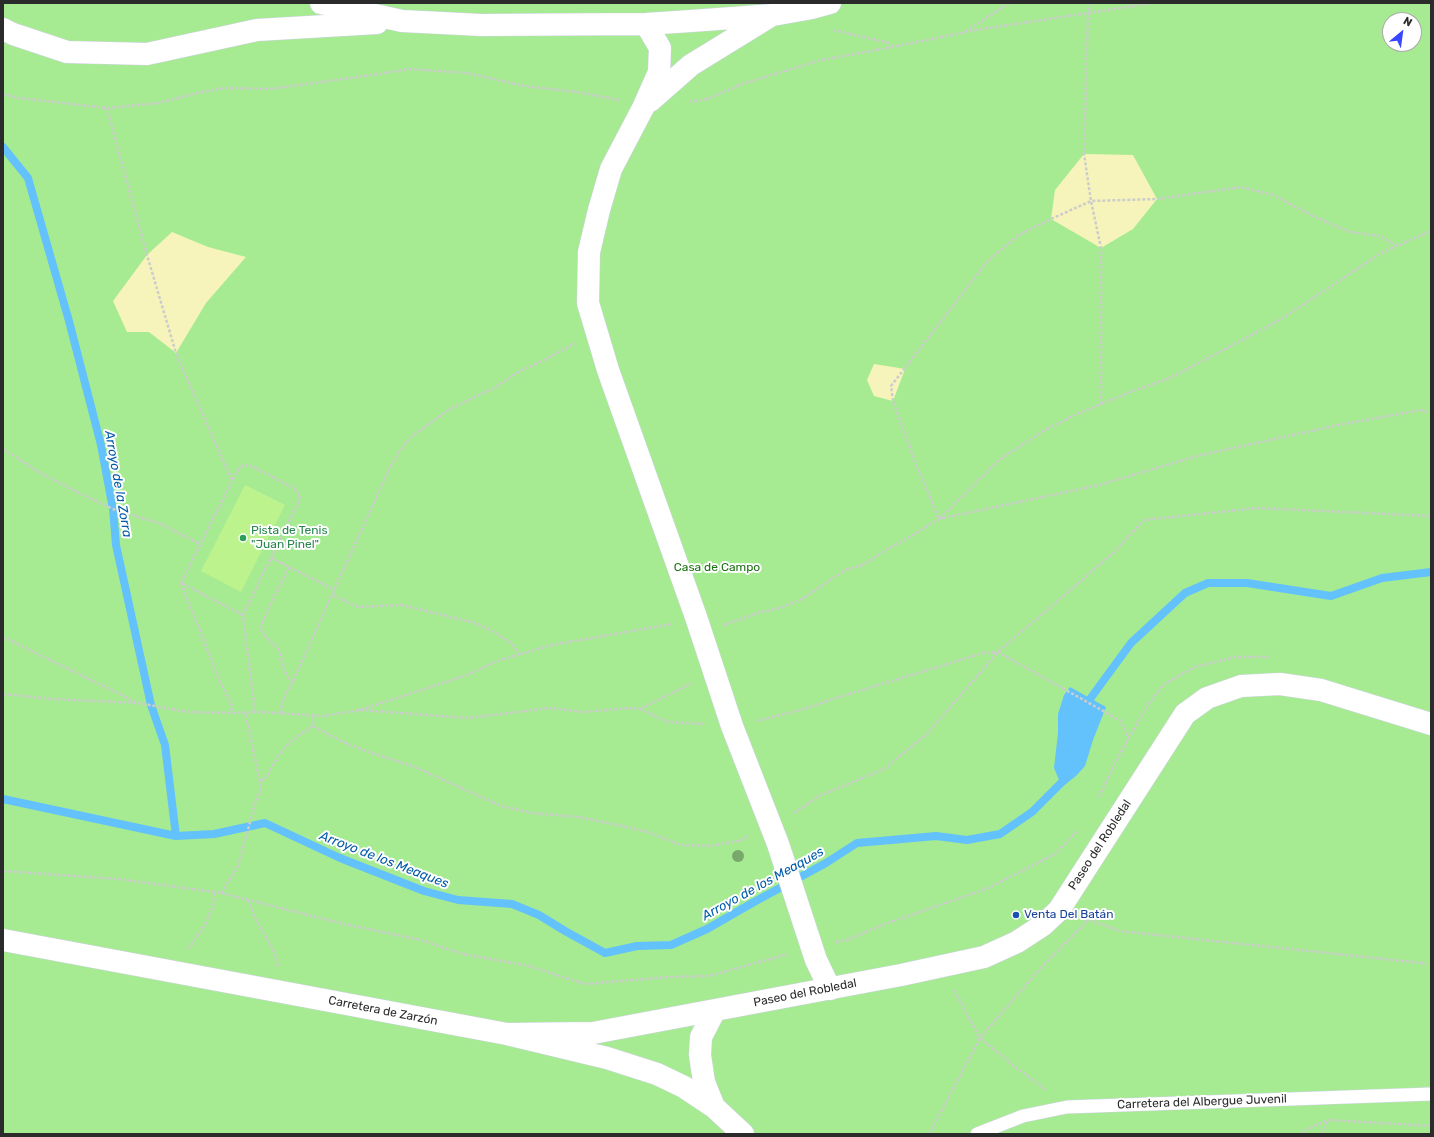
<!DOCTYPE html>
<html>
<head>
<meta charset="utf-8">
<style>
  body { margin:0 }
  #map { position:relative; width:1434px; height:1137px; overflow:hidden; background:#eee8db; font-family:Rubik,sans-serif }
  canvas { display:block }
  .frame { position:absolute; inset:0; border:4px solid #2b2b2b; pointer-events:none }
  .north { position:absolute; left:1382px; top:12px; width:40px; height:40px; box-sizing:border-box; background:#fff; border:1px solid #aaa; border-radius:50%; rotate:29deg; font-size:11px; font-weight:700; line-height:16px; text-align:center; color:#2b2b2b }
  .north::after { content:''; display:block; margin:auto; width:14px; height:18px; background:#3846ff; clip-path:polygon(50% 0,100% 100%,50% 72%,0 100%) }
</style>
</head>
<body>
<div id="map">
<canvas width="1434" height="1137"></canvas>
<div class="frame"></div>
<div class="north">N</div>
</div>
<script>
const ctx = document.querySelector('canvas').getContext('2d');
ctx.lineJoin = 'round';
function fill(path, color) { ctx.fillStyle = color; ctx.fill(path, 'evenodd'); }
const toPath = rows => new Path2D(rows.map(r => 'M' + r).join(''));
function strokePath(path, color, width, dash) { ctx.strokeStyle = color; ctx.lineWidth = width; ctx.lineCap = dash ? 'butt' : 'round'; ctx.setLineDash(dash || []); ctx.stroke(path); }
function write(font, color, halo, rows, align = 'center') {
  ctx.font = font + ' Rubik,sans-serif'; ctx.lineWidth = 4; ctx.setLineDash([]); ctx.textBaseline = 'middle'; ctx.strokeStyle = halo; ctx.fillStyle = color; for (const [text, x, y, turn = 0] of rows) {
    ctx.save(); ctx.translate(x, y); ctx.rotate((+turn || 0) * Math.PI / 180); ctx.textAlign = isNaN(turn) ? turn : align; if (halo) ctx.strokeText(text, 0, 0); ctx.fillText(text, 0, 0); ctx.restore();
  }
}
fill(toPath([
  [3,3,1431,3,1431,1134,3,1134],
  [1390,20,1414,20,1414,44,1390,44]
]), '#a6eb92');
fill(toPath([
  [1084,154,1133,155,1157,199,1133,229,1101,248,1051,219,1055,190],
  [172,232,208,247,246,257,206,303,176,353,149,332,127,332,113,301,147,255],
  [874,364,905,369,893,401,874,396,867,380]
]), '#f7f4bb');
fill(toPath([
  [245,485,285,505,241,592,201,571]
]), '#bcf38c');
fill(toPath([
  [1070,687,1106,707,1093,740,1085,766,1076,776,1062,787,1054,768,1058,733,1058,714,1064,695]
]), '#63c1fc');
strokePath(toPath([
  [3,147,28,178,69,321,101,445,113,509,116,545,151,705,165,745,176,836],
  [1087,709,1090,699,1131,643,1185,593,1208,583,1247,583,1331,596,1382,578,1431,572],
  [3,799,176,836,214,834,265,823,340,858,424,891,458,900,512,904,539,915,565,931,605,953,637,946,671,945,707,929,754,902,826,863,857,843,936,836,967,840,1000,834,1032,812,1064,780,1066,775]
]), '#63c1fc', 8);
const service = toPath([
  [977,1134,1023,1116,1067,1107,1431,1094]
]);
const minor = toPath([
  [321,3,402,21,481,25,646,24,691,21,773,15,812,8,830,3],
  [646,24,660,48,659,72,644,106,611,169,599,210,589,252,588,303,608,370,696,617,732,726,778,844,816,960,830,989],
  [3,29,13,34,67,52,147,54,257,30,377,23],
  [650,101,691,65,769,17],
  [3,940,507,1034,607,1058,657,1074,684,1087,714,1107,743,1134],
  [507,1034,593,1033,901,975,984,957,1017,942,1043,925,1059,910,1185,714,1207,698,1241,686,1280,684,1321,690,1431,724],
  [714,1107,704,1082,700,1055,701,1037,715,1010]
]);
strokePath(service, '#d0d2e5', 14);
strokePath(minor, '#d0d2e5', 23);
strokePath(toPath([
  [1091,3,1088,13,1084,154,1091,201,1101,248,1101,404],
  [833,30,885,42,889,43,893,47],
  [965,32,1009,3],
  [3,94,19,98,107,108,159,103,197,93,225,88,270,89,372,75,409,69,467,73,524,86,577,92,619,100],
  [689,102,707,99,742,84,821,60,882,49,976,30,1153,3],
  [107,108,147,255,176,353,232,480],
  [1397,246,1380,236,1350,232,1311,215,1273,195,1241,187,1157,199,1091,201,1051,219,1017,236,986,263,891,386,893,401,917,467,939,519,999,460,1045,430,1077,414,1130,392,1170,378,1278,321,1383,252,1431,231],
  [3,449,37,471,73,490,113,509,161,524,200,544],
  [271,558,289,567,262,622,260,629,266,637,278,649,286,674,290,680,293,681],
  [289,567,335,590],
  [181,583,220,682,231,703,232,713],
  [333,595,357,607,402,605,475,623,492,631,511,643,520,655],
  [243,615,181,583,237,471,244,465,248,465,253,467,294,488,300,496,299,501,243,615,255,712],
  [724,625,758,613,783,607,804,598,845,570,863,565,886,550,915,534,939,519,1099,485,1197,456,1338,425,1421,410,1431,413],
  [3,637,136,702],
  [3,694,52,699,139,703,187,712,232,713,260,712,323,716,360,710,464,676,500,660,552,645,672,624],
  [640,709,692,683],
  [360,710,467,718,550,708,584,712,629,708,640,709,668,722,705,724],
  [281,713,282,702,293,681,390,467,401,449,412,436,450,409,494,388,518,372,548,358,575,343],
  [313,716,313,726],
  [757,721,804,709,833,699,983,653,998,652,1121,721,1128,739],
  [313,726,341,741,363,750,415,767,501,806,532,813,578,817,622,826,648,832,680,845,711,846,742,840,748,836],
  [260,781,265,779,278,756,289,743,298,736,313,726],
  [1099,797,1111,771,1128,739,1150,702,1164,684,1195,667,1235,657,1269,657],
  [794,813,819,796,884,769,928,733,998,652,1112,554,1144,520,1257,508,1431,516],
  [3,871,118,879,221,893,344,924,421,940,463,954,529,966,585,984,670,977,709,976,788,954],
  [221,893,238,866,255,804,259,795,261,786,245,712],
  [248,900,256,920,273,949,278,966],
  [1084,918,1120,931,1431,964],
  [836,942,847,940,885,924,986,889,1055,854,1077,831],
  [188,949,205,925,213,906,215,892],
  [954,990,980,1038,1009,1062,1046,1090],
  [929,1134,980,1038,1037,972,1088,920],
  [1302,1134,1305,1130,1328,1120,1431,1126],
  [1322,1134,1328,1120]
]), '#ccc', 2.5, [3, 2]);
strokePath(service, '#fff', 13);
strokePath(minor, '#fff', 22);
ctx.fillStyle = '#7aa76c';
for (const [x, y] of [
  [738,856]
]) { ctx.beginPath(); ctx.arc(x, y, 6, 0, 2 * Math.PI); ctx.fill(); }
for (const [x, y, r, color] of [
  [243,538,4,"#2e9e5b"],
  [1016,915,4,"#1a4fb4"]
]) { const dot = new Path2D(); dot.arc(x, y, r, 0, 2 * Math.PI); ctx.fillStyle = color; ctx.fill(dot); strokePath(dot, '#fff', 1.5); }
write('12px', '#27864d', '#fff', [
  ["Pista de Tenis",251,531],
  ["\"Juan Pinel\"",251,545]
], 'left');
write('12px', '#1b7112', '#fff', [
  ["Casa de Campo",717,568]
]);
write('12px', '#2b2b2b', '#fff', [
  ["Paseo del Robledal",1100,845,-57],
  ["Paseo del Robledal",805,993,-11],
  ["Carretera de Zarzón",383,1011,11],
  ["Carretera del Albergue Juvenil",1202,1102,-2]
]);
write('12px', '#164399', '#fff', [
  ["Venta Del Batán",1024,915]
], 'left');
write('italic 13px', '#005baa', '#fff', [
  ["Arroyo de la Zorra",118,484,80],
  ["Arroyo de los Meaques",384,860,21],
  ["Arroyo de los Meaques",763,884,-29]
]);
</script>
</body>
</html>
